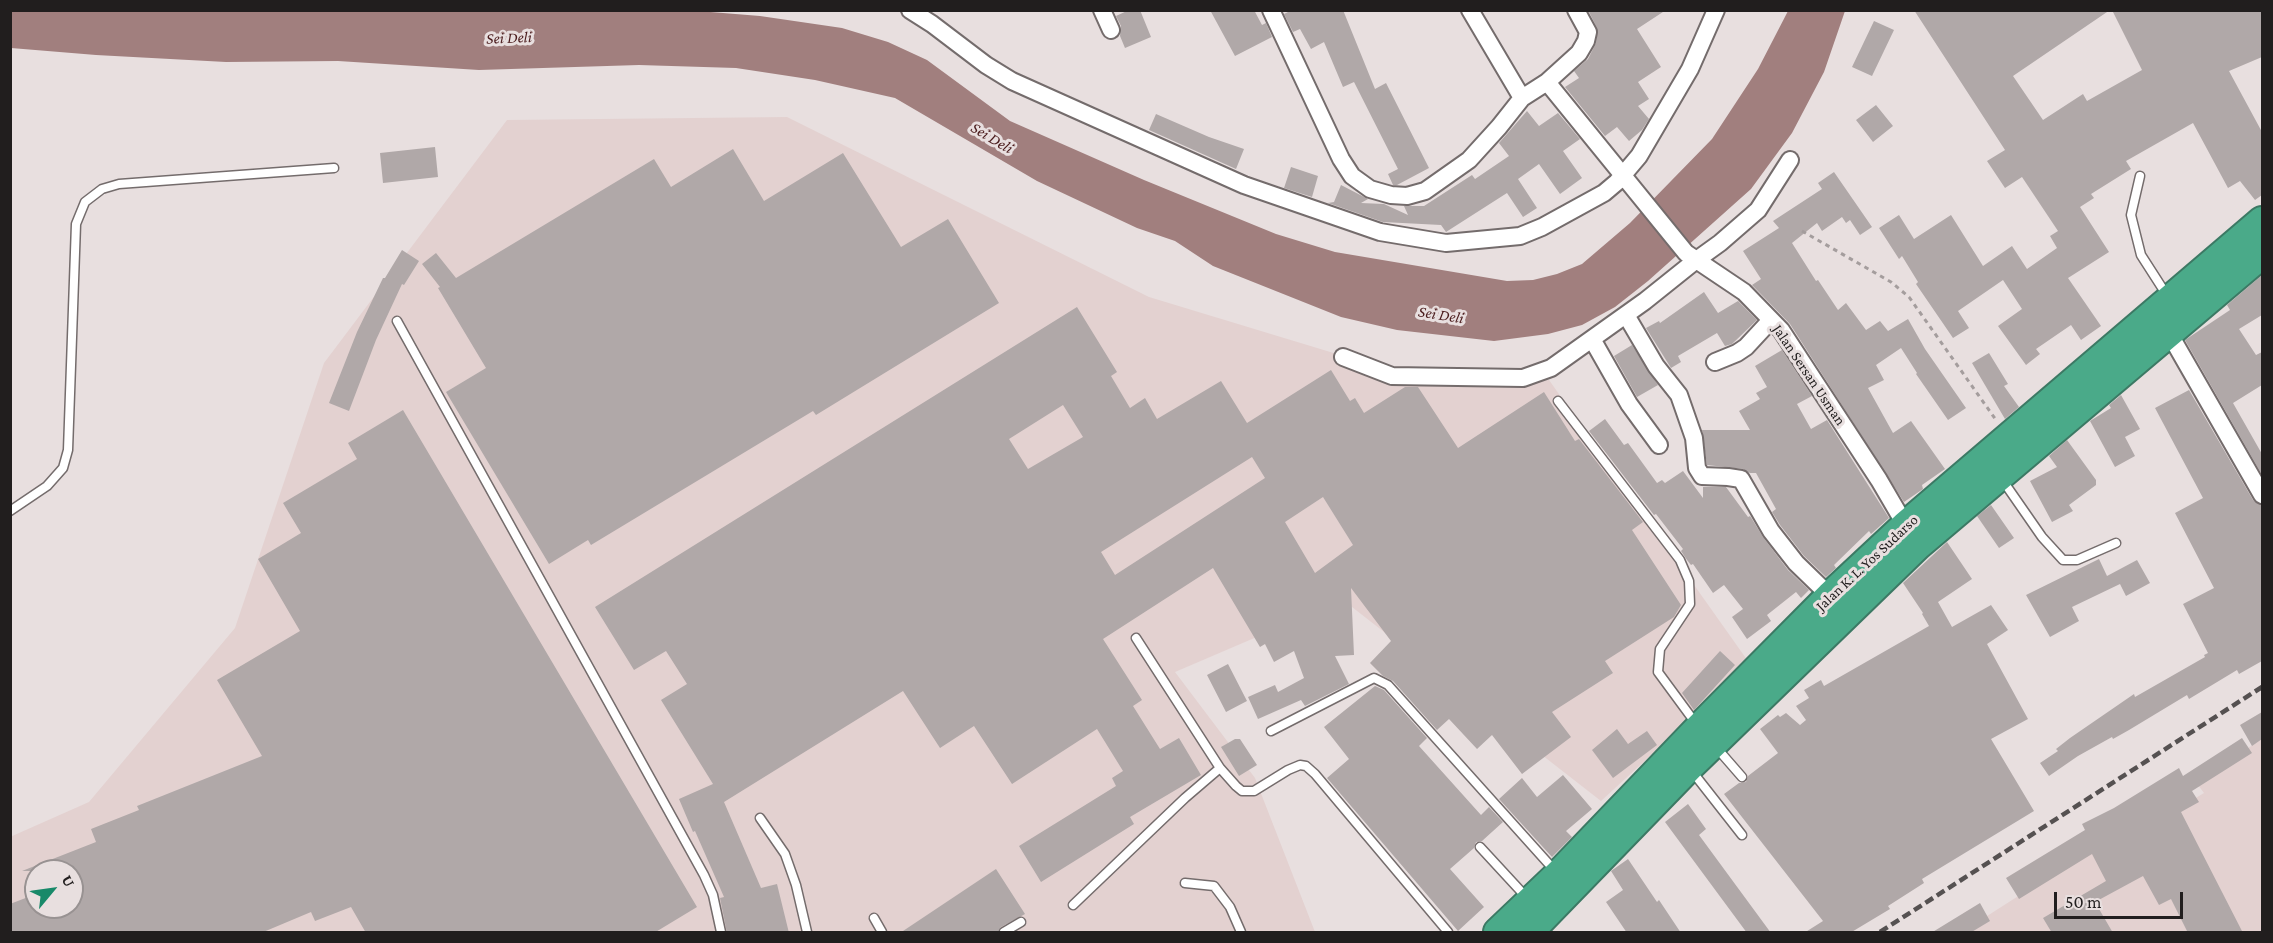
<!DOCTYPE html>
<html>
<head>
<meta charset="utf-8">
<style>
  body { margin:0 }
  #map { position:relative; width:2273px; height:943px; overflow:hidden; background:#e8dfdf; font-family:"Crimson Pro",serif }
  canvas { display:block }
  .frame { position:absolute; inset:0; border:12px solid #211e1e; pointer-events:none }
  .north { position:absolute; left:24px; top:859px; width:60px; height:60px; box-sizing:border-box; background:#e8dfdf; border:2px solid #989292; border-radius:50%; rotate:61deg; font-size:16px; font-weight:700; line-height:24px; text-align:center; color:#211e1e }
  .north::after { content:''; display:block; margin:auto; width:21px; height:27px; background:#188969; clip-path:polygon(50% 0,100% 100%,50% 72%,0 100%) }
  .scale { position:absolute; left:2054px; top:892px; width:129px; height:27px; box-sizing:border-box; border:3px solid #211e1e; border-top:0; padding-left:8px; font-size:18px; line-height:21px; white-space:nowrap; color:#211e1e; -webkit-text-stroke:4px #e8dfdf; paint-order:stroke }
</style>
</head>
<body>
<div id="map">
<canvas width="2273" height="943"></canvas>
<div class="frame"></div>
<div class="north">U</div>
<div class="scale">50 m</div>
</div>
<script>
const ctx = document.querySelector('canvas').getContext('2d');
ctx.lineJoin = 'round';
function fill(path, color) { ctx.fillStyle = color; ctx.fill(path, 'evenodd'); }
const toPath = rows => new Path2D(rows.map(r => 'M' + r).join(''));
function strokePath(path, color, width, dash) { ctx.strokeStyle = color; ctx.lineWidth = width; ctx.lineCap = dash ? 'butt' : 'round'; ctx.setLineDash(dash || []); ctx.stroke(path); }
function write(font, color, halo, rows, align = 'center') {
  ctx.font = font + ' "Crimson Pro",serif'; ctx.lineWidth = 6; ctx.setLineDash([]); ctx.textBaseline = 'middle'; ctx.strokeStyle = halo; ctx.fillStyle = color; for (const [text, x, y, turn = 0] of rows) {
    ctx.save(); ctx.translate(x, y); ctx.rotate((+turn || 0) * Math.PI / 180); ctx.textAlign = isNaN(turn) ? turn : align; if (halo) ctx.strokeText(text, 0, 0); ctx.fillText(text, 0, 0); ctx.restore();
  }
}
fill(toPath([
  [787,117,1149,297,1439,385,1549,380,1750,664,1601,801,1343,600,1175,672,1255,778,1315,932,11,932,10,837,89,802,235,628,324,363,507,120],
  [36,871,72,871,72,907,36,907],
  [2262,738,2262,932,1962,932,2092,849,2125,841,2204,793,2198,785]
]), '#e3d1d0');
fill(toPath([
  [11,10,686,10,760,16,842,28,888,42,927,60,1010,121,1144,180,1276,234,1335,252,1507,281,1533,280,1557,274,1582,264,1630,223,1712,139,1758,69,1788,11,1845,11,1824,72,1792,133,1751,189,1648,281,1615,307,1582,325,1548,334,1494,341,1397,330,1341,317,1213,266,1175,241,1137,228,1037,181,895,98,815,80,736,68,639,65,479,70,338,61,226,62,96,55,11,48]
]), '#a17f7e');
fill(toPath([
  [1129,10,1140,10,1151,37,1125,48,1120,36,1121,26,1116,16],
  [1210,10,1254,10,1262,25,1266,23,1272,37,1235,56],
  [1292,10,1343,10,1375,89,1386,83,1429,168,1397,185,1393,185,1388,174,1398,169,1354,82,1343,87,1324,42,1311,49,1300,29,1293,32,1284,14],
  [1588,10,1666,10,1637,29,1661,67,1638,82,1649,99,1638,106,1649,119,1642,130,1629,141,1617,127,1605,136,1565,87,1579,78,1574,71,1588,59,1596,43,1597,28],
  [1914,10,2110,10,2013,76,2043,120,2083,94,2087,101,2142,70,2112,10,2262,10,2262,57,2229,71,2262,132,2262,195,2255,200,2240,181,2228,188,2193,123,2126,161,2131,169,2091,194,2094,198,2080,207,2109,252,2068,278,2101,326,2081,340,2071,325,2036,349,2040,354,2026,365,1998,326,2022,309,2003,280,1958,311,1969,328,1953,338,1916,284,1918,282,1902,256,1899,259,1879,228,1899,215,1914,239,1951,215,1983,266,2012,246,2027,269,2057,248,2050,236,2058,231,2022,177,2005,188,1987,161,2005,150],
  [1874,21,1894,30,1872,76,1852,67],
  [1876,105,1893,126,1873,142,1856,120],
  [1527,111,1539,126,1558,113,1580,139,1563,151,1582,178,1560,194,1539,164,1518,179,1537,208,1523,217,1507,193,1446,232,1441,225,1383,222,1328,203,1334,202,1341,185,1368,199,1361,203,1384,204,1408,215,1404,206,1424,206,1472,175,1475,179,1509,156,1499,143],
  [1156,114,1209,137,1244,149,1236,169,1149,130],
  [435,147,438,177,383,183,380,153],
  [733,149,764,201,843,153,901,247,948,219,999,303,816,415,813,411,591,545,588,540,549,564,446,392,486,368,438,288,440,287,422,264,436,253,456,278,654,159,671,187],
  [1291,167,1318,176,1312,197,1284,188],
  [1834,172,1872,227,1860,235,1850,220,1846,223,1842,217,1822,231,1817,223,1792,243,1816,281,1818,280,1838,310,1846,303,1866,330,1880,321,1888,331,1908,319,1925,349,1966,408,1948,420,1916,374,1917,373,1901,348,1876,365,1884,380,1868,388,1893,433,1911,421,1945,469,1922,485,1923,489,1904,502,1790,324,1752,285,1761,279,1743,251,1779,228,1773,221,1822,189,1818,183],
  [402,250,419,261,404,285,402,284,376,340,349,411,329,403,357,332,383,278,385,278],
  [2262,275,2262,315,2239,329,2256,355,2262,352,2262,385,2233,403,2262,454,2262,475,2185,340,2230,310,2227,305],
  [1704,292,1718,313,1738,301,1757,320,1732,344,1725,346,1717,333,1678,356,1681,362,1671,368,1646,328,1659,321,1660,323],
  [1077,307,1117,372,1111,376,1130,408,1145,398,1157,419,1221,381,1247,423,1331,370,1350,401,1355,398,1364,413,1405,387,1418,387,1458,448,1544,392,1575,441,1579,439,1643,522,1632,530,1681,605,1674,617,1605,661,1613,673,1552,712,1571,737,1522,774,1492,735,1477,749,1449,719,1437,730,1393,681,1383,676,1370,663,1391,641,1351,588,1354,655,1335,656,1349,684,1305,706,1301,700,1258,719,1248,697,1275,685,1278,692,1304,678,1294,651,1274,662,1265,644,1260,647,1213,568,1103,639,1142,700,1133,706,1160,749,1179,738,1201,775,1130,817,1134,824,1041,882,1019,846,1116,786,1112,778,1123,771,1097,729,1012,784,974,726,940,748,903,691,724,802,761,888,777,884,789,933,727,933,720,898,724,897,695,831,693,832,679,799,713,784,661,700,687,684,666,651,634,670,595,607],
  [1063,405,1083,437,1028,469,1009,439],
  [1252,457,1265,478,1115,575,1101,552],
  [1323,497,1353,545,1315,573,1285,522],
  [1632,345,1658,385,1637,397,1614,356],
  [1782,350,1812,396,1797,404,1811,429,1827,420,1889,518,1871,534,1869,531,1834,565,1836,568,1826,577,1804,556,1780,525,1772,512,1776,509,1756,473,1750,473,1743,469,1707,465,1702,430,1750,430,1739,411,1760,399,1756,393,1767,387,1755,366],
  [1989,353,2008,384,2004,386,2019,407,2005,419,1972,363],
  [2189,390,2253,500,2262,505,2262,661,2239,674,2237,670,2189,699,2187,695,2129,730,2113,739,2112,737,2078,756,2049,776,2040,763,2058,751,2056,749,2070,738,2134,694,2135,697,2205,657,2204,655,2208,653,2183,604,2214,588,2175,513,2203,498,2155,408],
  [2121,395,2140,429,2125,437,2135,456,2115,467,2090,421,2111,408,2109,405],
  [403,410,697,907,654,933,366,933,351,907,315,921,311,912,261,933,10,933,10,904,36,894,36,907,72,907,72,871,22,871,96,842,91,829,139,810,137,806,262,756,217,680,300,631,258,559,301,533,283,503,357,459,348,443],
  [1605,419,1624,445,1628,443,1657,483,1662,480,1665,483,1683,471,1703,498,1703,487,1726,487,1748,517,1750,516,1752,519,1763,537,1788,570,1809,590,1801,598,1796,592,1767,615,1771,621,1747,639,1732,617,1743,609,1724,585,1713,593,1693,564,1691,565,1687,560,1681,551,1683,549,1656,514,1654,515,1589,431],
  [2067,440,2096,480,2096,485,2069,505,2073,511,2052,522,2030,481,2057,467,2049,456],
  [1991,505,2014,538,1999,548,1977,516],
  [1947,542,1972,579,1938,602,1952,627,1991,605,2008,630,1987,644,2028,719,1991,739,2034,811,1922,879,1924,883,1888,906,1890,909,1850,933,1804,933,1823,921,1724,794,1739,783,1746,782,1748,776,1778,753,1760,729,1778,715,1780,717,1786,713,1800,725,1806,720,1796,706,1809,698,1804,690,1821,680,1824,686,1929,626,1922,614,1923,613,1903,583],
  [2099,559,2107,576,2137,560,2150,583,2126,596,2120,584,2072,607,2079,621,2050,637,2026,595],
  [1720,651,1735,665,1694,710,1682,693],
  [1228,664,1247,701,1226,712,1207,675],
  [1375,686,1384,690,1427,738,1419,746,1481,815,1489,807,1503,822,1482,841,1476,842,1474,848,1450,869,1484,907,1458,931,1327,778,1349,759,1324,727],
  [2262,712,2262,739,2252,746,2240,725],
  [1617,729,1628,744,1647,731,1657,745,1613,778,1592,750],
  [2242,738,2252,753,2192,791,2199,802,2181,812,2243,933,2188,933,2171,899,2159,905,2143,876,2095,902,2113,933,2052,933,2043,918,2106,881,2092,854,2019,899,2006,878,2085,830,2082,824,2114,808,2179,768,2183,776],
  [1235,739,1240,739,1257,765,1239,776,1221,747],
  [1563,775,1592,809,1566,831,1572,837,1552,857,1499,799,1522,778,1537,797],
  [1688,804,1706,829,1699,835,1771,933,1747,933,1665,822],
  [1628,859,1657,902,1659,900,1681,933,1627,933,1606,902,1623,890,1611,871],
  [996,869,1025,914,1001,927,998,932,900,933],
  [1980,903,1990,921,1970,933,1931,933]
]), '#b0a8a8');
const lane = toPath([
  [2140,176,2131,215,2141,255,2168,297],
  [397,321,704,875,713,895,721,932],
  [1558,401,1680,560,1689,581,1690,604,1660,649,1658,672,1697,725],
  [2001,478,2042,537,2063,560,2077,560,2116,543],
  [10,511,47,486,63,468,68,450,76,224,85,202,102,189,119,184,334,168],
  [1136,638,1220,768,1236,786,1242,791,1254,791,1288,770,1300,765,1306,766,1315,774,1448,932],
  [1271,731,1374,678,1388,685,1556,872],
  [1715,746,1742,777],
  [1691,770,1742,835],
  [760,818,785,854,796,885,807,932],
  [1480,847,1528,899],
  [1185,883,1214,886,1230,907,1241,932],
  [1073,905,1185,798,1220,768],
  [874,918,882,932],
  [1004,932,1021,922]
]);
const street = toPath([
  [910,10,932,24,986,65,1012,81,1244,185,1380,232,1446,243,1520,236,1542,227,1604,193,1617,182,1639,156,1690,69,1716,10],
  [1102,10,1111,30],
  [1271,10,1341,159,1352,176,1370,189,1391,195,1407,196,1425,191,1469,160,1499,127,1522,98],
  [1470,10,1522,98,1547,82,1579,53,1586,41,1588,32,1576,10],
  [1547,82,1686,253,1744,292,1781,330,1879,480,1910,533],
  [1626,315,1656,366,1679,395,1694,438,1697,468,1702,476,1728,477,1741,479,1771,531,1796,563,1830,596],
  [2169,333,2262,495],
  [1592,339,1629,404,1659,445],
  [1343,357,1392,376,1523,378,1551,368,1645,301,1695,261,1720,243,1758,210,1790,160],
  [1715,362,1737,353,1746,347,1771,320]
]);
const highway = toPath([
  [1498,932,1559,874,1699,728,1830,596,1905,526,2262,221],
  [1529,932,1689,767,1918,545,2262,254]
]);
strokePath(lane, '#746c6c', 11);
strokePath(street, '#746c6c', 20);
strokePath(highway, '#3c7964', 32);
strokePath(toPath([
  [1802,231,1891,282,1909,297,1996,420]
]), '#a49d9d', 3, [4.5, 4.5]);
strokePath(lane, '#fff', 8);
strokePath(street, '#fff', 16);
strokePath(highway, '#4aaa89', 28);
strokePath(toPath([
  [1880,932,2262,687]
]), '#555151', 4.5, [9, 4.5]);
write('15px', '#211e1e', '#e8dfdf', [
  ["Jalan Sersan Usman",1809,375,56],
  ["Jalan K. L. Yos Sudarso",1867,563,-43]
]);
write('italic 16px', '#4a1b1c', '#e8dfdf', [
  ["Sei Deli",509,38,-2],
  ["Sei Deli",992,138,31],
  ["Sei Deli",1441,315,9]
]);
</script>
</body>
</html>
